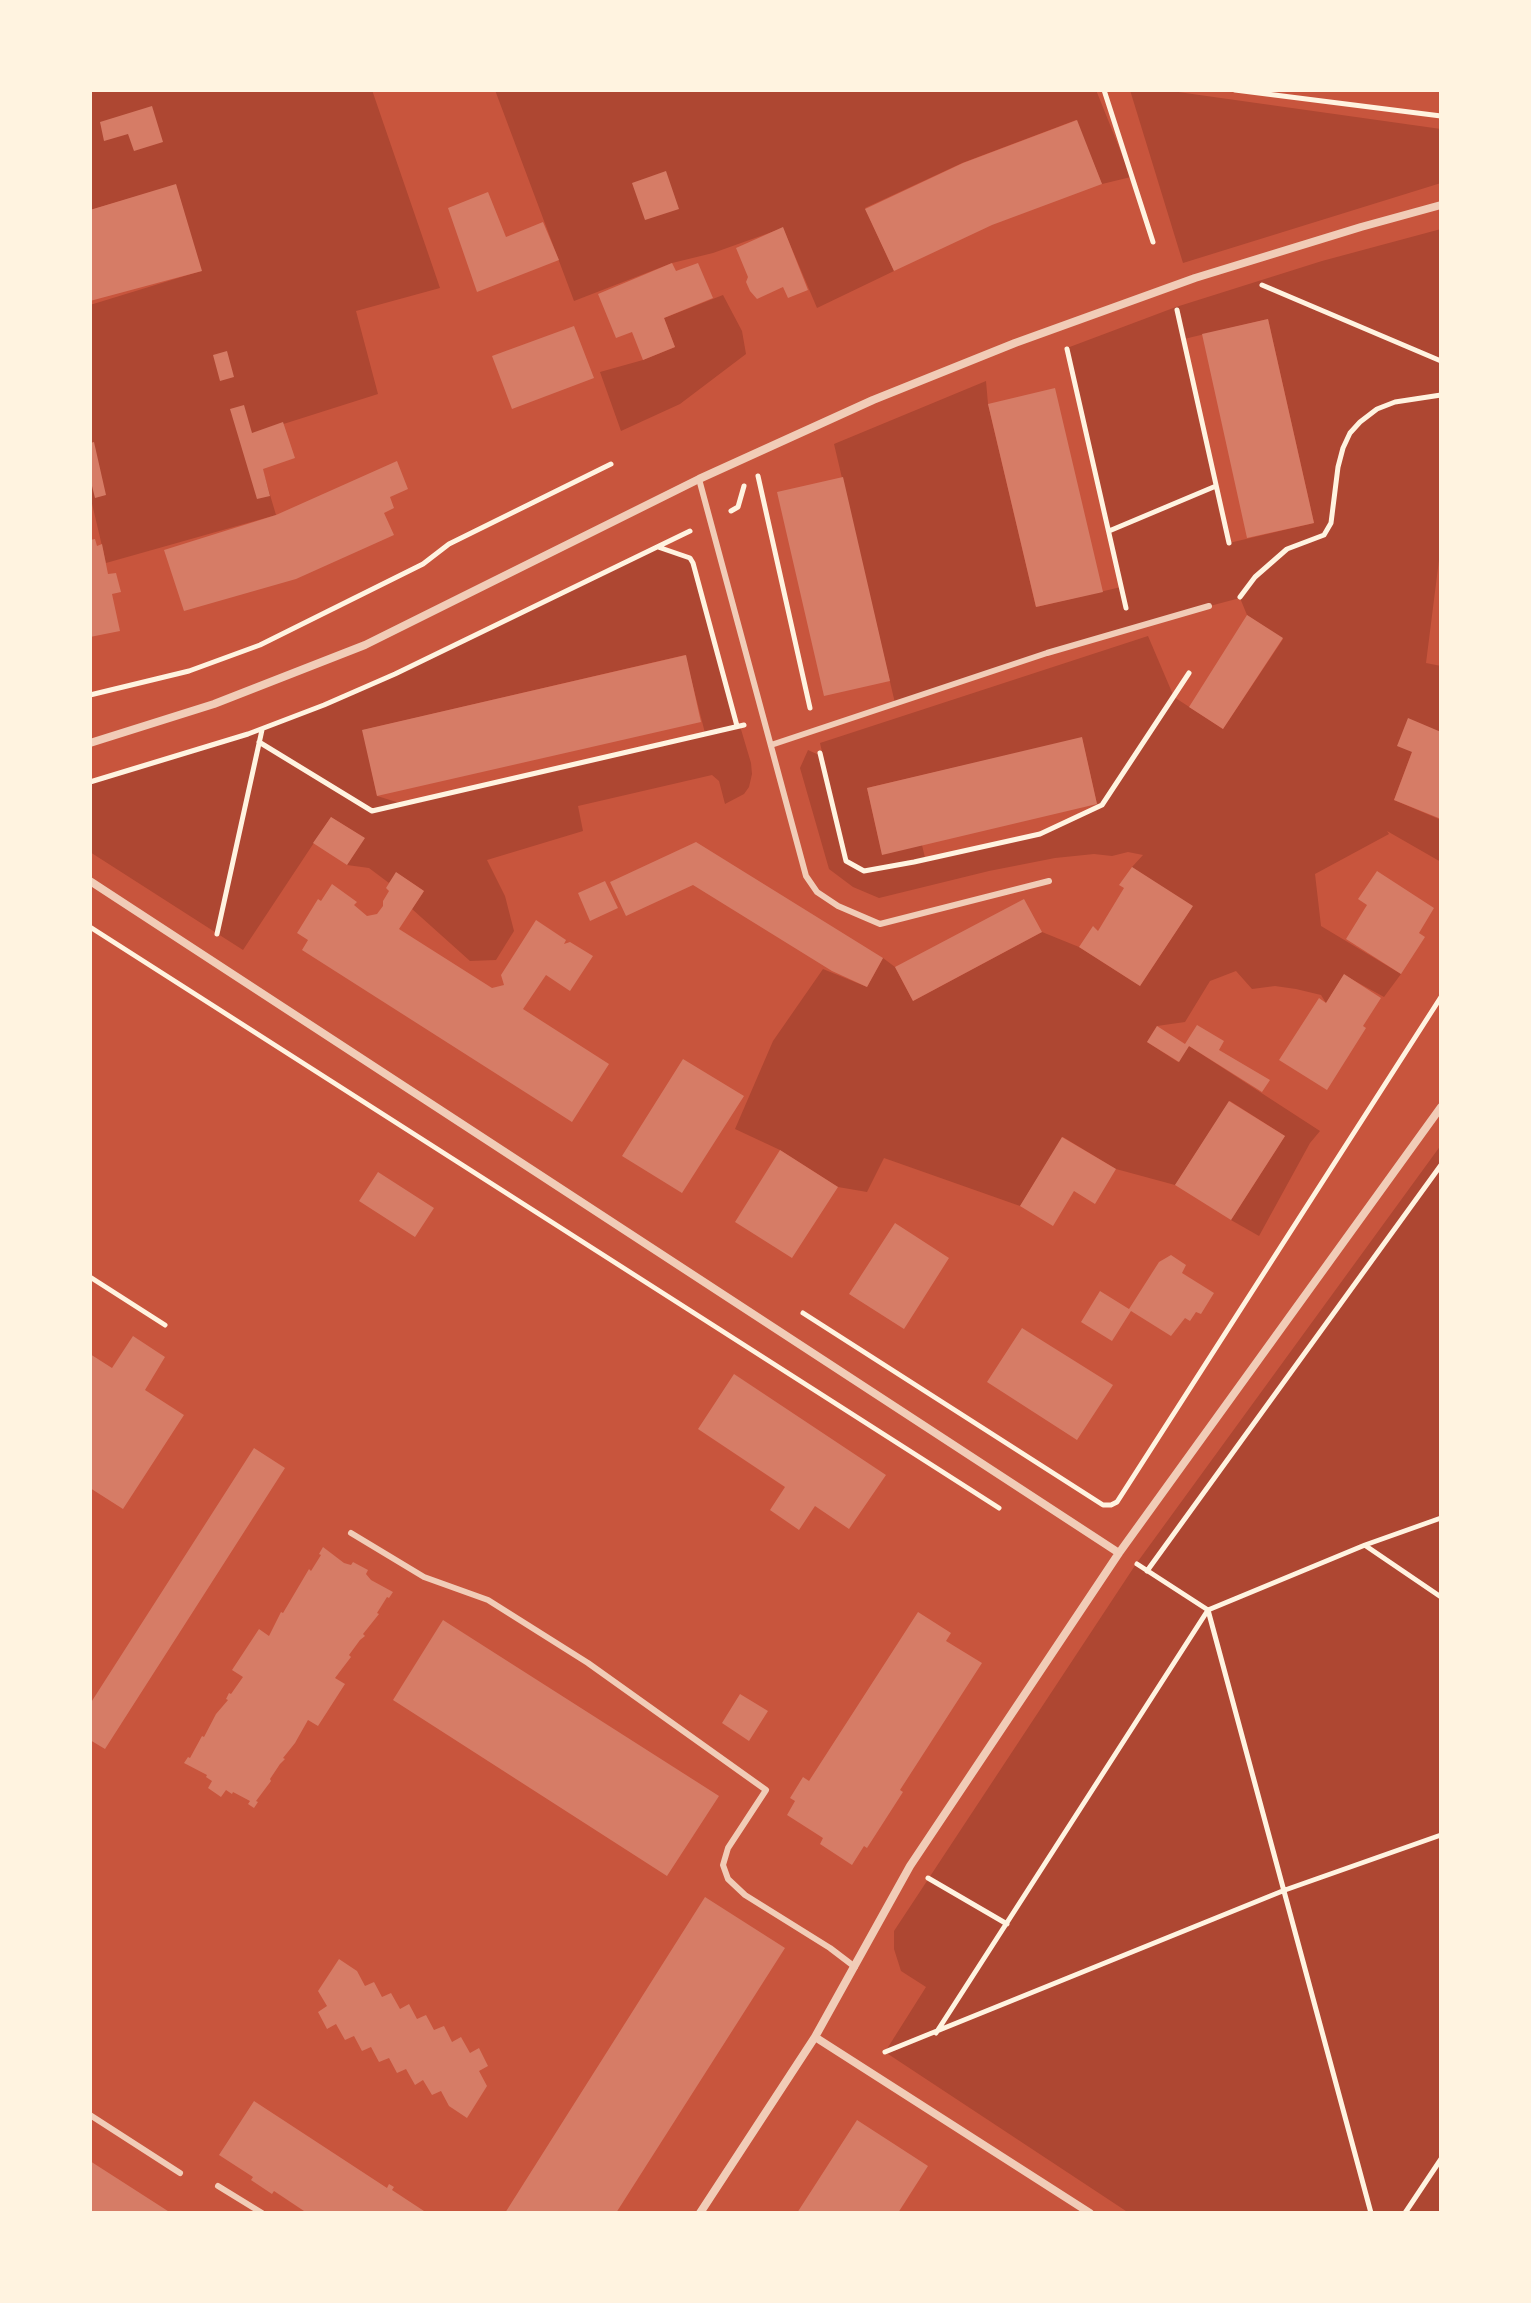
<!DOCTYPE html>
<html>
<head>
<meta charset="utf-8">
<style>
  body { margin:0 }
  #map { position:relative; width:1531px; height:2303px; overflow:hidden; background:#c8553d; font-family:Merriweather,serif }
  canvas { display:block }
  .frame { position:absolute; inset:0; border:92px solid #fff3e0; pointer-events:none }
</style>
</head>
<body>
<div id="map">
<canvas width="1531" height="2303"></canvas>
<div class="frame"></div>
</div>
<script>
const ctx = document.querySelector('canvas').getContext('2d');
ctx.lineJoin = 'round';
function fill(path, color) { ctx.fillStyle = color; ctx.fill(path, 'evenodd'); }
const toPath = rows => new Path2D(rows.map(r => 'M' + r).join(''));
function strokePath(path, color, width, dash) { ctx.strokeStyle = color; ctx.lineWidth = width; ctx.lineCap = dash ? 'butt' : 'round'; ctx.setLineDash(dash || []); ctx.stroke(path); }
fill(toPath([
  [90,90,372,90,440,288,356,311,378,394,252,434,276,515,106,563,90,495,90,305,201,271,176,185,90,210],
  [495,90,1096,90,1131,177,1102,184,1076,120,962,163,865,208,894,271,817,308,783,228,713,253,672,263,574,301],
  [1130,90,1164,90,1441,129,1441,183,1183,263],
  [1441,229,1441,544,1426,663,1441,666,1441,732,1412,752,1394,800,1441,820,1441,862,1387,831,1389,834,1315,874,1321,926,1401,974,1384,997,1344,975,1326,1003,1321,995,1296,989,1275,986,1252,989,1236,971,1210,981,1185,1022,1157,1026,1147,1042,1178,1062,1189,1046,1320,1131,1310,1143,1259,1236,1231,1220,1285,1136,1230,1101,1175,1185,1116,1169,1063,1137,1020,1206,884,1158,867,1192,838,1187,780,1150,735,1129,773,1041,823,969,867,987,883,958,895,967,913,1001,1042,932,1079,947,1140,986,1192,907,1132,867,1143,855,1128,852,1112,856,1094,854,1055,858,989,871,879,898,853,887,829,869,800,768,808,750,821,756,842,839,820,743,1148,636,1174,697,1223,729,1283,639,1247,615,1240,598,1142,624,895,703,834,444,986,381,988,404,1036,607,1121,587,1067,348,1176,307,1322,261],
  [1268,319,1314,523,1229,543,1184,339],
  [1082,738,1097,804,1100,804,1040,835,925,858,922,845,882,854,867,788],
  [723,295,742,331,746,354,680,404,621,431,600,372,643,360,675,347,664,318],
  [657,547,690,558,736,726,740,726,751,763,752,774,749,787,744,794,725,804,719,781,712,775,578,806,583,831,487,860,505,896,514,931,496,960,470,961,412,909,424,891,397,873,389,883,369,868,347,865,364,838,331,817,243,950,90,852,90,782,262,729,326,704],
  [685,655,705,733,403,804,377,796,363,730],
  [1441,1145,1441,2213,1129,2213,885,2052,926,1987,901,1971,894,1949,894,1931,1136,1564]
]), '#ae4732');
fill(toPath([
  [152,106,163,142,134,151,128,134,104,141,100,122],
  [1077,120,1102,184,992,225,894,271,865,209,963,163],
  [666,171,679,209,645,220,632,183],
  [176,184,202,271,90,301,90,210],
  [488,192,506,237,543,222,559,260,477,292,448,208],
  [783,227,808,290,788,298,783,287,757,299,750,291,746,282,748,277,736,248],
  [672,263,676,271,698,263,713,298,664,318,675,347,643,360,632,332,616,338,598,294],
  [1268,319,1314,523,1247,538,1202,334],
  [574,326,594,378,512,409,492,356],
  [227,351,234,377,220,381,213,355],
  [1055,388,1103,592,1036,607,988,404],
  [244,405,252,433,283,422,295,458,263,469,270,496,257,499,230,409],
  [94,442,106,495,95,498,90,478,90,443],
  [397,461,408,489,390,497,394,508,384,513,394,535,296,579,184,611,164,550,276,515],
  [843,477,890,681,824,696,777,492],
  [95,539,97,546,102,544,108,574,116,573,121,592,112,594,120,631,90,637,90,540],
  [1247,615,1283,638,1223,729,1189,707],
  [686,655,701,722,377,796,362,730],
  [1408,718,1441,732,1441,819,1394,800,1412,752,1397,746],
  [1082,737,1097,804,882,855,867,788],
  [331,817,365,838,347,865,313,843],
  [696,842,883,958,867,987,832,971,693,885,626,916,610,882],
  [1132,867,1193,906,1140,986,1079,947,1093,926,1098,931,1124,888,1119,885],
  [1377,871,1434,908,1419,933,1425,937,1401,974,1346,939,1367,905,1358,899],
  [396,872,424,891,399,929,492,988,504,985,501,975,536,920,566,940,564,944,570,942,593,956,570,991,546,975,523,1009,609,1064,572,1122,302,950,308,940,297,933,318,899,321,901,332,884,357,902,354,905,367,916,377,914,383,906,383,901,389,891,386,888],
  [605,881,618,908,590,921,578,893],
  [1024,899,1042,932,913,1001,895,967],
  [1344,974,1381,998,1363,1026,1366,1028,1327,1090,1279,1060,1319,998,1326,1003],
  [1197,1025,1224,1041,1219,1050,1270,1080,1262,1092,1189,1046,1179,1062,1147,1042,1157,1026,1185,1044],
  [683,1059,744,1096,682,1193,622,1156],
  [1229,1101,1285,1136,1231,1220,1175,1185],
  [1062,1137,1116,1169,1095,1204,1074,1191,1053,1226,1020,1206],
  [780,1150,838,1187,792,1258,735,1222],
  [378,1172,434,1208,415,1237,359,1201],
  [895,1223,949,1258,904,1329,849,1294],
  [1171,1255,1186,1265,1182,1273,1214,1293,1201,1314,1196,1312,1190,1321,1185,1318,1171,1336,1131,1311,1112,1341,1081,1322,1100,1291,1129,1309,1159,1262],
  [1022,1328,1113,1385,1077,1440,987,1382],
  [133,1336,165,1357,145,1390,184,1415,123,1509,90,1488,90,1354,112,1368],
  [734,1374,886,1475,849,1529,815,1506,799,1530,770,1510,785,1487,698,1429],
  [254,1448,285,1468,105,1749,90,1740,90,1704],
  [323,1547,344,1563,351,1565,353,1562,368,1570,366,1574,371,1580,393,1592,389,1598,387,1597,377,1613,379,1614,363,1634,365,1636,360,1640,349,1655,351,1657,335,1678,345,1684,318,1726,308,1720,295,1743,283,1758,285,1759,280,1764,270,1779,271,1781,256,1801,258,1802,254,1808,248,1804,250,1801,233,1792,232,1794,226,1790,221,1797,208,1788,212,1781,206,1777,207,1775,184,1763,188,1757,190,1758,202,1736,204,1737,216,1714,228,1700,226,1699,229,1693,231,1694,243,1677,232,1670,259,1629,269,1636,281,1612,283,1613,309,1569,311,1571,321,1555,319,1554],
  [918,1612,951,1633,946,1641,982,1663,900,1790,903,1792,867,1848,864,1846,852,1865,820,1844,823,1838,787,1815,795,1801,790,1798,803,1777,809,1781],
  [443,1620,719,1796,667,1876,393,1700],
  [740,1694,768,1711,749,1741,722,1723],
  [705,1897,785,1948,616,2213,505,2213],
  [339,1959,357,1971,365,1986,374,1982,382,1997,391,1993,400,2009,409,2004,417,2019,426,2015,434,2030,444,2026,452,2042,461,2037,470,2053,479,2048,488,2066,479,2071,487,2086,467,2118,449,2106,441,2091,432,2095,423,2080,415,2085,406,2069,397,2073,389,2058,379,2062,371,2047,362,2051,354,2036,345,2040,336,2024,327,2029,318,2012,327,2006,318,1991],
  [254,2101,387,2188,389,2184,394,2187,392,2190,424,2211,422,2213,307,2213,274,2191,272,2194,251,2180,253,2177,219,2155],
  [857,2120,928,2166,898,2213,797,2213],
  [90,2161,171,2213,90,2213]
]), '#d67c66');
strokePath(toPath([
  [1104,90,1153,242],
  [1235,90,1441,116],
  [1262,285,1441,361],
  [1177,310,1229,543],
  [1067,349,1126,608],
  [758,476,810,708],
  [731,511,738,507,744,486],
  [1109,531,1216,486],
  [658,547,690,558,693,563,737,726],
  [1240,597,1255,577,1287,549,1324,535,1331,523,1338,467,1343,448,1350,433,1360,422,1377,409,1395,402,1441,395],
  [90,695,189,671,260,645,423,564,449,544,611,464],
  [259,742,372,811,744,725],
  [820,753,846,861,864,871,914,862,1040,834,1102,805,1189,673],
  [90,782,248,734,324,705,395,674,690,531],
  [90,927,999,1508],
  [217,934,262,730],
  [90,1277,165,1325],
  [803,1313,1103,1505,1111,1505,1117,1502,1441,997],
  [1366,1546,1441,1597],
  [1137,1564,1208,1610,1365,1545,1441,1518],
  [1147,1571,1441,1165],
  [928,1878,1007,1924],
  [936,2033,1208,1610,1371,2213],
  [885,2052,1285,1890,1441,1835],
  [1405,2213,1441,2159]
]), '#fff3e0', 5);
strokePath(toPath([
  [699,479,806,876,817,892,838,906,880,924,1049,881],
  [771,745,1047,653,1209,606],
  [351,1533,424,1577,488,1600,588,1663,766,1790,728,1848,723,1865,728,1879,745,1895,830,1948,855,1967],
  [90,2115,180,2173],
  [218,2186,262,2213]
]), '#f1ccb7', 6);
strokePath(toPath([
  [90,743,214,704,365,645,699,479,873,400,1015,343,1195,278,1361,227,1441,205],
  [90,881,1119,1553],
  [815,2037,1090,2213],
  [700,2213,815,2037,910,1866,1119,1553,1441,1107]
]), '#f1ccb7', 8);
</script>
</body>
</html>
